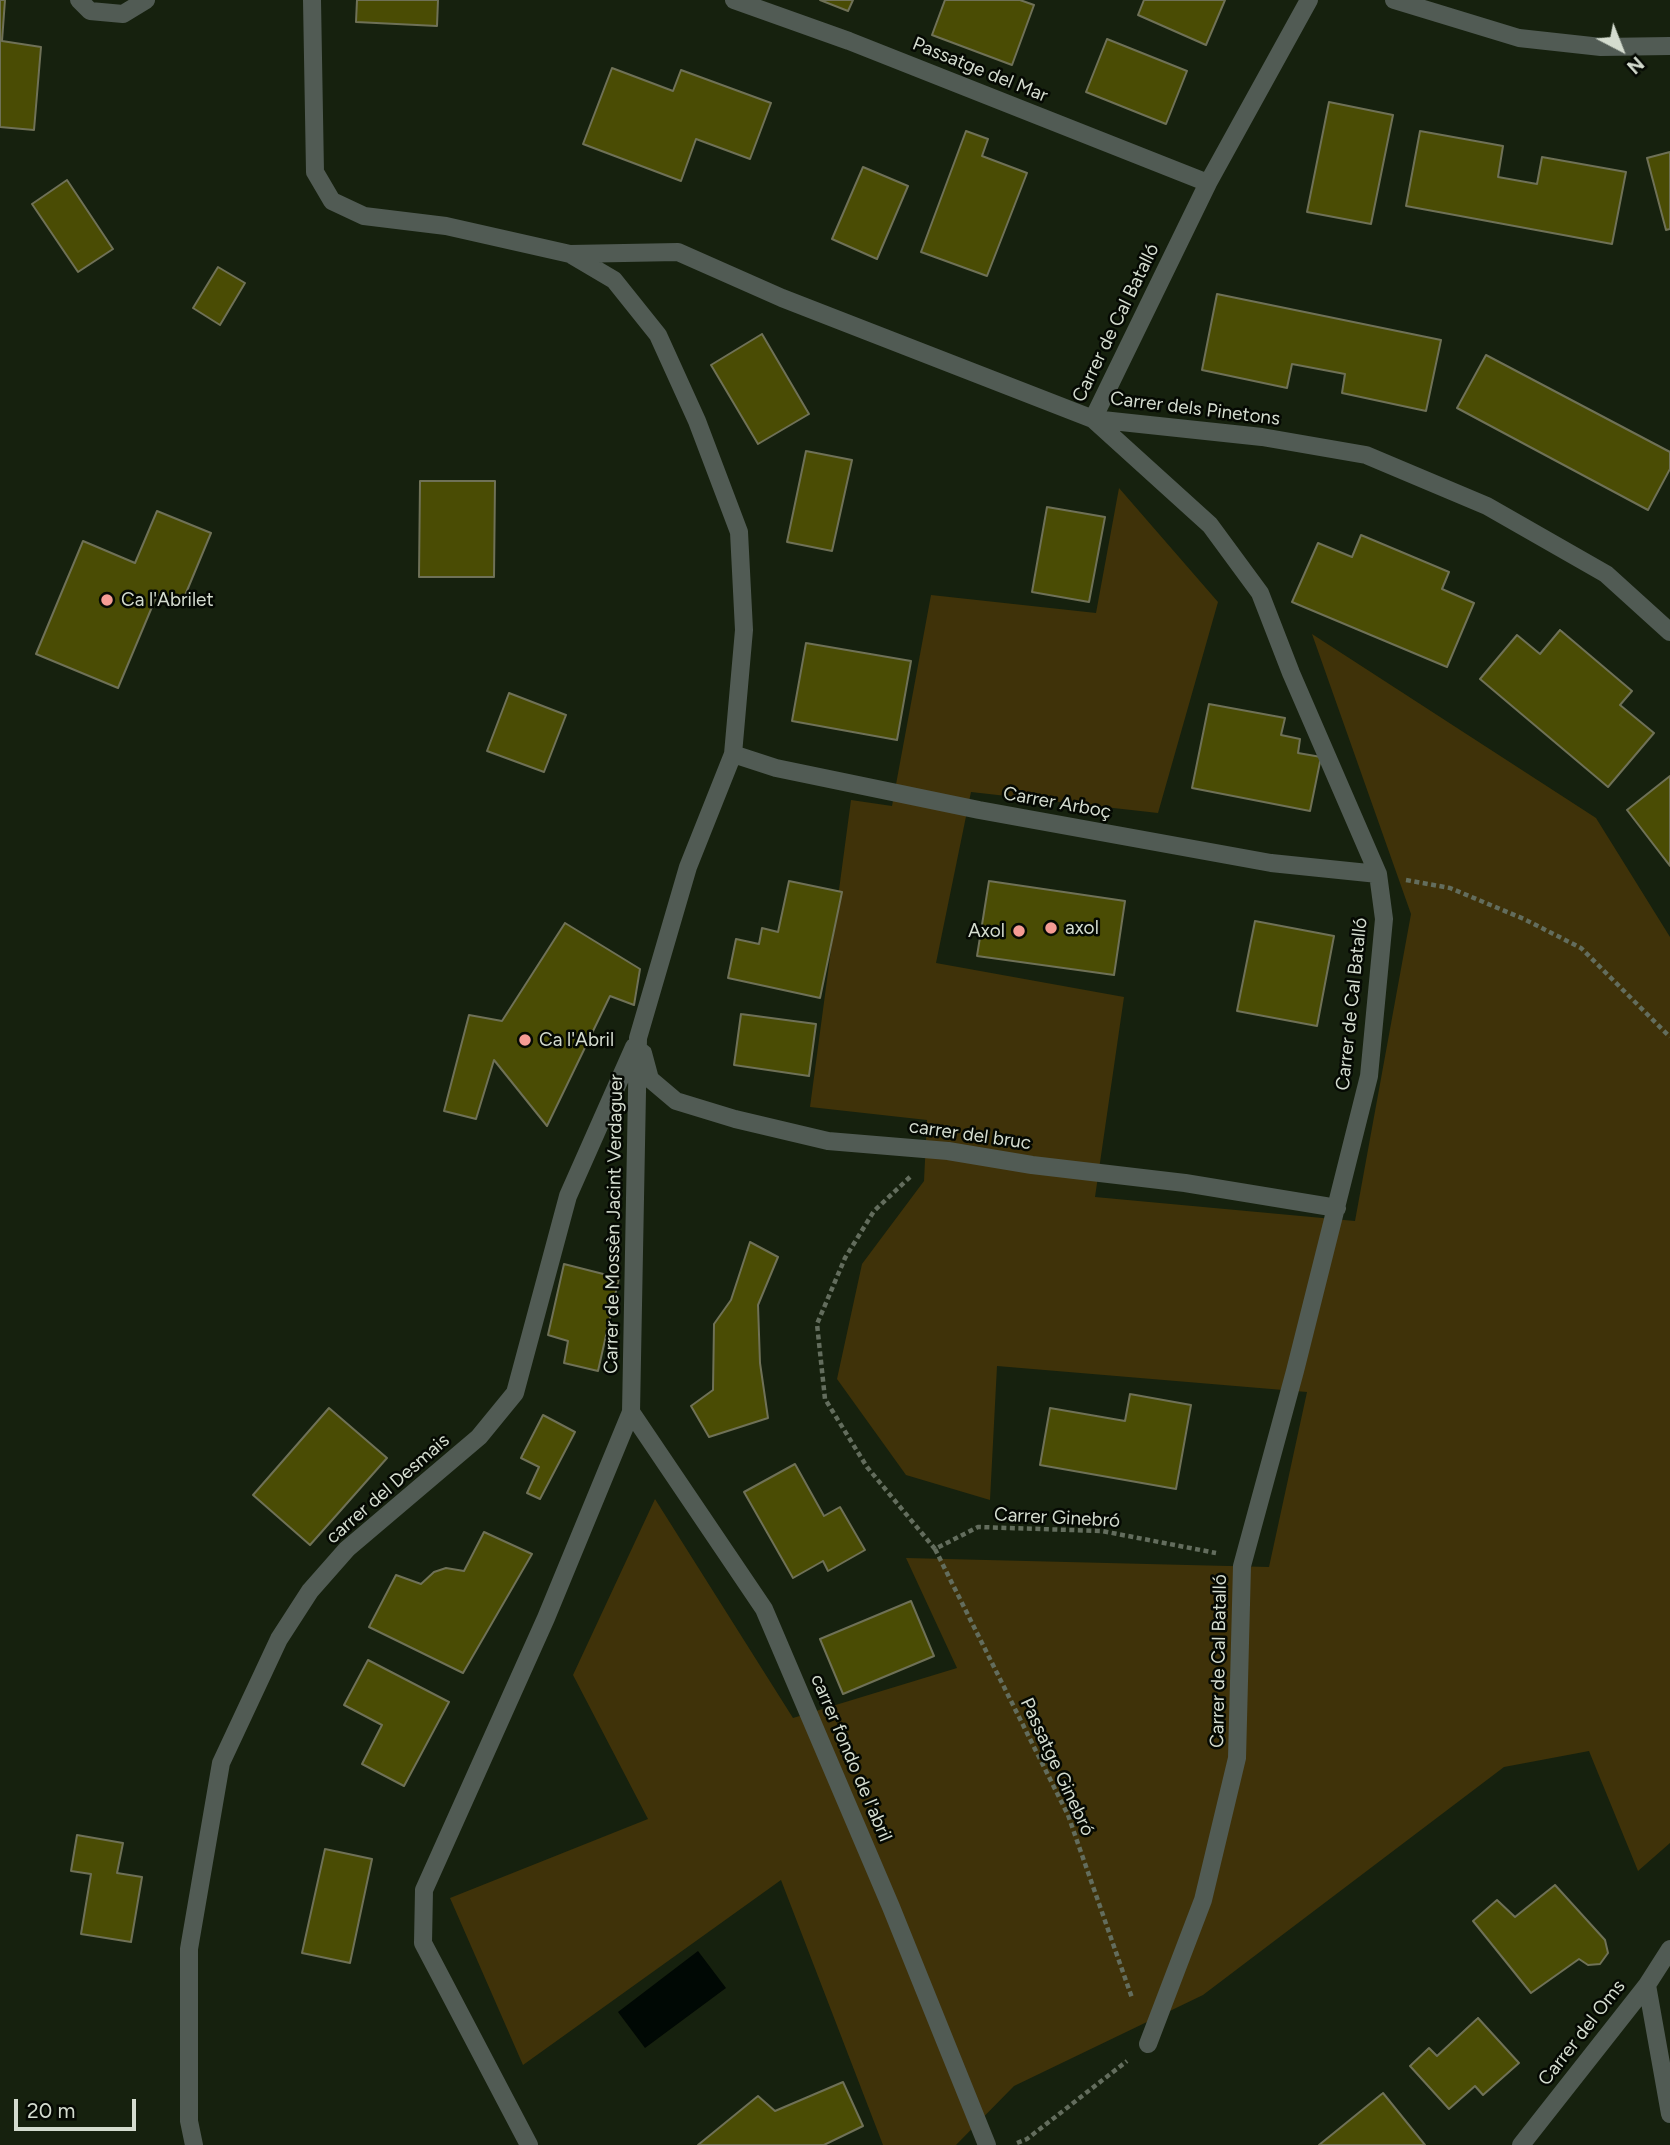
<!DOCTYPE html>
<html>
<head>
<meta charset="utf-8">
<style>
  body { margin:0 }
  #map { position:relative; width:1670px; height:2145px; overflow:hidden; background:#16210e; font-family:Figtree,sans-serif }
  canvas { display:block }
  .north { position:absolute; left:1586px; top:14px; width:70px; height:70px; -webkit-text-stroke:5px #050903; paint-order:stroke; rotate:138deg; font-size:19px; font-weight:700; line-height:28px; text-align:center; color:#d4dccf }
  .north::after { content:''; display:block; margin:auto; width:24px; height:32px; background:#d4dccf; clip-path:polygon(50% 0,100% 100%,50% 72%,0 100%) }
  .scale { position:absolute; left:14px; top:2099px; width:122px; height:32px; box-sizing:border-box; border:4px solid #d4dccf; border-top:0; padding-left:9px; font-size:21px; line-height:24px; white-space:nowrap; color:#d4dccf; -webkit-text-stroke:5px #050903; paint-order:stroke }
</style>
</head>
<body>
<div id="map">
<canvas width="1670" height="2145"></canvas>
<div class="north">N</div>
<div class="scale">20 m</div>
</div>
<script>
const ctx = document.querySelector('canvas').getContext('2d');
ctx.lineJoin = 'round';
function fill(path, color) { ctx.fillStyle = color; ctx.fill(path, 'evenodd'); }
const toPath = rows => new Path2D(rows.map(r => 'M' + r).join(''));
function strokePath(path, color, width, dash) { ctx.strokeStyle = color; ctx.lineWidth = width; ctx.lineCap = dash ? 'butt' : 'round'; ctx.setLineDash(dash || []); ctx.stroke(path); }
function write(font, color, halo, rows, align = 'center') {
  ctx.font = font + ' Figtree,sans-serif'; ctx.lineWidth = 5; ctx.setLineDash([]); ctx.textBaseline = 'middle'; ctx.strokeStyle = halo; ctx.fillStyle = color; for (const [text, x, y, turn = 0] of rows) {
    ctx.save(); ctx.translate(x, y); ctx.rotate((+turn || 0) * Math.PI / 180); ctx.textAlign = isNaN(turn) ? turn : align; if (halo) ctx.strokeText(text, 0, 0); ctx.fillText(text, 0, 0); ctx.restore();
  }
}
fill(toPath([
  [1119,488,1218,602,1158,813,971,792,936,963,1124,997,1095,1197,1355,1221,1411,914,1312,634,1596,818,1670,937,1670,1843,1638,1871,1589,1751,1504,1767,1203,1995,1014,2086,956,2145,883,2145,781,1880,523,2065,450,1898,648,1819,573,1675,655,1499,793,1718,957,1668,906,1558,1269,1567,1307,1392,997,1366,990,1500,906,1475,837,1379,862,1264,924,1181,927,1120,810,1107,851,800,892,806,931,595,1096,613]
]), '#3f3209');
fill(toPath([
  [698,1951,726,1988,645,2048,618,2012]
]), '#000804');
const building = toPath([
  [0,0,5,0,2,41,41,47,34,130,0,127,0,0],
  [357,0,438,0,437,26,356,22,357,0],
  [820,0,853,0,848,11,820,0],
  [945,0,1020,0,1034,5,1012,65,932,35,945,0],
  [1144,0,1225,0,1206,45,1138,15,1144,0],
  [1107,39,1187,71,1166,124,1086,92,1107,39],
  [612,68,673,91,681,70,771,103,750,159,696,139,681,181,583,144,612,68],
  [1329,102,1393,115,1371,224,1307,212,1329,102],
  [966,131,988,139,982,156,1027,173,987,276,921,252,966,131],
  [1420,131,1503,146,1498,177,1537,184,1542,157,1626,172,1612,244,1406,206,1420,131],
  [1670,152,1670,229,1666,230,1647,158,1670,152],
  [863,167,908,186,877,259,832,239,863,167],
  [67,180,113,249,78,272,32,204,67,180],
  [218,267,245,283,220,325,193,308,218,267],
  [1217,294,1441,340,1426,411,1342,393,1345,374,1292,364,1287,388,1202,370,1217,294],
  [762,334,809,414,758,444,711,365,762,334],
  [1486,355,1670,452,1670,469,1648,510,1457,408,1486,355],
  [806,451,852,460,832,551,787,542,806,451],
  [420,481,495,481,494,577,419,577,420,481],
  [1047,507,1105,517,1089,602,1032,592,1047,507],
  [157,511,211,533,181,605,157,595,118,688,36,654,83,541,135,563,157,511],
  [1361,535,1449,572,1442,589,1474,603,1447,667,1292,602,1318,543,1352,557,1361,535],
  [1560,630,1632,691,1620,705,1654,733,1608,787,1480,679,1517,635,1540,654,1560,630],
  [806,643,911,661,897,740,792,721,806,643],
  [509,693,566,715,544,772,487,751,509,693],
  [1209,704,1285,718,1281,735,1300,739,1298,753,1321,757,1310,811,1192,788,1209,704],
  [1670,776,1670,866,1627,810,1670,776],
  [789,881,842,892,820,998,728,978,736,939,759,944,762,928,778,932,789,881],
  [989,881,1125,901,1114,975,977,956,989,881],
  [1255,921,1334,936,1317,1026,1237,1011,1255,921],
  [565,923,640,969,634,1005,610,996,547,1126,494,1060,476,1119,444,1111,469,1015,502,1021,565,923],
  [741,1014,816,1024,809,1076,734,1065,741,1014],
  [750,1242,778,1257,758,1305,760,1363,768,1418,709,1437,691,1406,713,1390,714,1324,731,1300,750,1242],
  [564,1264,619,1278,598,1371,564,1363,568,1341,548,1335,564,1264],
  [1130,1394,1191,1405,1176,1489,1040,1465,1050,1408,1125,1421,1130,1394],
  [329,1408,387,1458,310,1545,253,1495,329,1408],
  [543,1415,575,1432,540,1499,527,1493,539,1467,521,1458,543,1415],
  [795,1464,824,1516,840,1507,865,1550,828,1571,823,1561,793,1578,744,1492,795,1464],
  [484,1532,532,1554,463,1673,369,1627,396,1575,421,1584,434,1572,446,1568,464,1571,484,1532],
  [911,1601,934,1656,843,1694,820,1639,911,1601],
  [368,1660,449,1702,404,1786,362,1764,382,1725,344,1705,368,1660],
  [77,1835,123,1843,117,1873,142,1877,131,1942,81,1934,91,1874,71,1871,77,1835],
  [325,1849,372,1859,350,1963,302,1953,325,1849],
  [1555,1885,1605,1940,1608,1953,1600,1964,1588,1965,1579,1959,1531,1993,1473,1921,1497,1900,1515,1917,1555,1885],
  [1478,2018,1519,2063,1483,2095,1475,2086,1449,2109,1410,2066,1429,2048,1437,2056,1478,2018],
  [843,2082,863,2126,824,2145,698,2145,758,2096,775,2111,843,2082],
  [1383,2093,1425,2145,1319,2145,1383,2093]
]);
fill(building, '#4a4c04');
strokePath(building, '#6f7157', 2);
strokePath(toPath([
  [1406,880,1450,888,1524,919,1581,948,1670,1037],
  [910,1177,874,1211,845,1258,817,1324,825,1399,867,1467,935,1549,978,1527,1102,1531,1216,1553],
  [935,1549,1068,1815,1132,1998],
  [1017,2143,1027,2139,1127,2061]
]), '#636d5d', 4.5, [5, 3.5]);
strokePath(toPath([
  [79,0,90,11,123,14,146,0],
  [312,0,315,172,332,201,364,216,446,226,570,254,614,280,658,335,697,421,739,532,744,630,733,754,688,867,638,1038,631,1412,546,1618,424,1890,423,1943,529,2145],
  [734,0,849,41,1208,183],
  [1394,0,1519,38,1601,47,1670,46],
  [570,254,678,252,782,298,1093,419,1262,437,1366,455,1487,506,1606,574,1670,632],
  [733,754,776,768,979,810,1271,863,1378,874],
  [643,1053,650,1079,676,1101,735,1119,828,1141,948,1151,1032,1165,1185,1183,1337,1208],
  [631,1412,764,1609,891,1907,987,2145],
  [1647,1985,1670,1949],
  [1148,2044,1203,1900,1237,1758,1242,1566,1295,1371,1369,1076,1384,919,1378,874,1291,673,1260,593,1210,525,1093,419,1208,183,1309,0],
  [194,2145,189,2121,189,1949,221,1763,279,1639,310,1591,347,1549,479,1437,515,1393,568,1196,634,1047],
  [1521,2145,1647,1985,1670,2114]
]), '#515b54', 18);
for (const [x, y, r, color] of [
  [107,600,7,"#f59c94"],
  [1051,928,7,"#f59c94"],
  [1019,931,7,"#f59c94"],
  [525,1040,7,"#f59c94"]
]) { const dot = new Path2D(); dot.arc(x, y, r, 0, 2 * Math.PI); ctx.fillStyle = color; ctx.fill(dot); strokePath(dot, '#050903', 2.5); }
write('19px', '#d4dccf', '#050903', [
  ["Passatge del Mar",980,70,22],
  ["Carrer de Cal Batalló",1116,323,-64],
  ["Carrer dels Pinetons",1195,409,7],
  ["Carrer Arboç",1057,803,10],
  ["Carrer de Cal Batalló",1352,1004,-84],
  ["carrer del bruc",970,1135,8],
  ["Carrer de Mossèn Jacint Verdaguer",614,1224,-89],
  ["carrer del Desmais",388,1489,-41],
  ["Carrer Ginebró",1057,1518,3],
  ["Carrer de Cal Batalló",1219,1661,-89],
  ["carrer fondo de l'abril",851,1758,67],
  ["Passatge Ginebró",1057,1767,65],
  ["Carrer del Oms",1582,2033,-52]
]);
write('19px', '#d4dccf', '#050903', [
  ["Ca l'Abrilet",121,600],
  ["axol",1065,928],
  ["Axol",1005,931,"right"],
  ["Ca l'Abril",539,1040]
], 'left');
</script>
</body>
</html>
